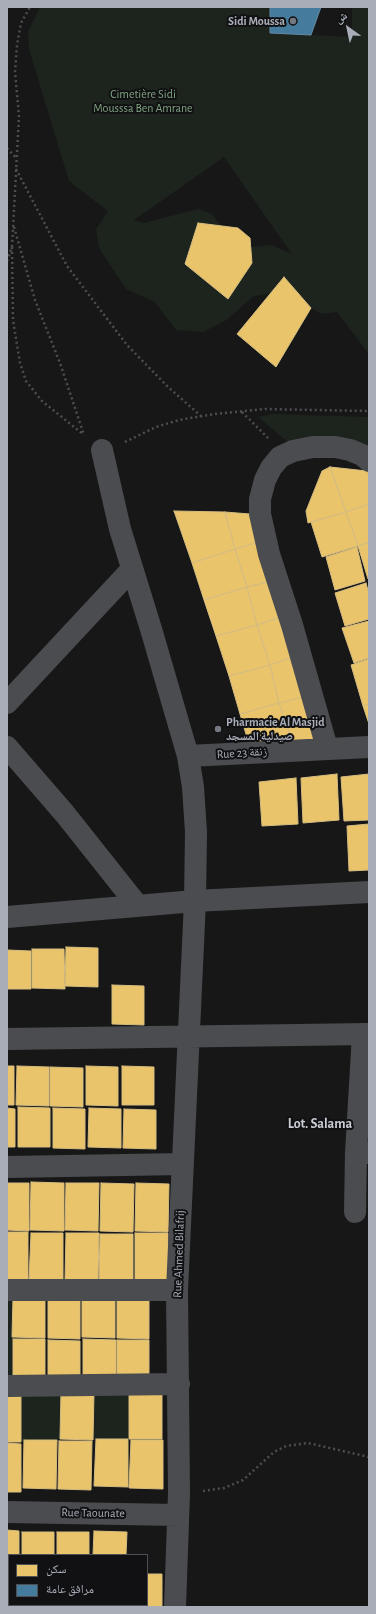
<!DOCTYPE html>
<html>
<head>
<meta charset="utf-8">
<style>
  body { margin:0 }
  #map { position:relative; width:376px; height:1614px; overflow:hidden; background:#171717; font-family:"Alegreya Sans","Noto Naskh Arabic",sans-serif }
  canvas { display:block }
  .frame { position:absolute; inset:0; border:8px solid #a8adb8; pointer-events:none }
  .legend { position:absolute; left:8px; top:1554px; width:140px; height:52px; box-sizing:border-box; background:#111113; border:1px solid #4d4f55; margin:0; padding:5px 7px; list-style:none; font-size:12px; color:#a8adb8 }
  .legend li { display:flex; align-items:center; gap:8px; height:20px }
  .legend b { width:20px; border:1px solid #4d4f55 }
  .north { position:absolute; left:328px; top:8px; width:40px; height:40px; -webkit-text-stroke:3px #111113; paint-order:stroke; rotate:327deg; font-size:11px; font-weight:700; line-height:16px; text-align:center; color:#a8adb8 }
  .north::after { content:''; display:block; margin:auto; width:14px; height:18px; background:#a8adb8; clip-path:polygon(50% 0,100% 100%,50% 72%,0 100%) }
</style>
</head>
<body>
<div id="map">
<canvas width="376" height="1614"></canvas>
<div class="frame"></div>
<ul class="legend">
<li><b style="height:11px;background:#e9c46a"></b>سكن</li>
<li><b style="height:11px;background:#457b9d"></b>مرافق عامة</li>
</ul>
<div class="north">ش</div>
</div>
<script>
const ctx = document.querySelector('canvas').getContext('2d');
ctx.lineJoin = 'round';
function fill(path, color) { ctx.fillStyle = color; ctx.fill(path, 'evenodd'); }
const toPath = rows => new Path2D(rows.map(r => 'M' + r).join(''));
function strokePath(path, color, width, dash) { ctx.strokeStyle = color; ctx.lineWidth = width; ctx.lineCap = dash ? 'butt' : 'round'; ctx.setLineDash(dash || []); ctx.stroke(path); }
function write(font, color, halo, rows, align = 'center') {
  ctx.font = font + ' "Alegreya Sans","Noto Naskh Arabic",sans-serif'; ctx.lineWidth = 4; ctx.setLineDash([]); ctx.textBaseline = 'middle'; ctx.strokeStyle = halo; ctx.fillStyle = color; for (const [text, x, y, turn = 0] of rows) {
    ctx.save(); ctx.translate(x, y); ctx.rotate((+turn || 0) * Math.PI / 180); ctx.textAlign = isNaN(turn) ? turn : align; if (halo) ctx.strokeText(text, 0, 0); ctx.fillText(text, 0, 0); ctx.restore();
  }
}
fill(toPath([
  [40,7,270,7,270,33,352,37,352,7,369,7,369,354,337,312,322,314,311,308,299,307,272,293,254,296,225,321,203,332,176,330,155,302,126,289,99,248,96,229,108,211,69,181,29,49,28,32],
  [224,157,292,254,272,245,251,247,220,225,212,214,198,209,144,223,134,220],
  [271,414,369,417,369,452,290,444,258,417],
  [7,1298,21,1298,21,1378,7,1378],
  [129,1391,128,1439,21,1442,21,1394]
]), '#1d241e');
const homes = toPath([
  [198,223,238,228,250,238,252,263,228,299,185,264,198,223],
  [284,277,311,308,276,367,237,334,284,277],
  [330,467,346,512,308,523,306,511,322,471,330,467],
  [330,467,367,471,369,475,369,504,346,512,330,467],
  [369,504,369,542,358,546,346,512,369,504],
  [174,511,225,512,235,549,192,563,174,511],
  [225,512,250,514,259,542,235,549,225,512],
  [346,512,358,546,322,557,311,522,346,512],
  [259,542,272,581,247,587,235,549,259,542],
  [369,542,369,579,368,579,358,546,369,542],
  [357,547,365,581,335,590,326,557,357,547],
  [235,549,247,587,204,600,192,563,235,549],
  [272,581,283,616,257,625,247,587,272,581],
  [366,583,369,594,369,619,345,626,335,593,366,583],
  [247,587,257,625,216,636,204,600,247,587],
  [283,616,294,657,270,665,257,625,283,616],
  [369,621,369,658,354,663,342,628,369,621],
  [257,625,270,665,229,676,216,636,257,625],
  [294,657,307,696,279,703,270,665,294,657],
  [369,659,369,704,363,706,351,665,369,659],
  [270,665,279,703,240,714,229,676,270,665],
  [307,696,319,740,292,741,279,703,307,696],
  [279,703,292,741,248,741,240,714,279,703],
  [369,704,369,724,363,706,369,704],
  [337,774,339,820,303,823,301,778,337,774],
  [369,774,369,820,344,821,341,777,369,774],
  [296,778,298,824,262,826,259,782,296,778],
  [369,824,369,870,349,871,347,826,369,824],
  [66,947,98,948,98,987,65,986,66,947],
  [32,949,64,949,65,989,32,988,32,949],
  [7,950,31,951,31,989,7,989,7,950],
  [112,985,144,986,144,1025,112,1024,112,985],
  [7,1066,14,1066,14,1105,7,1105,7,1066],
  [17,1066,49,1067,49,1106,16,1105,17,1066],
  [86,1066,118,1067,118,1106,86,1105,86,1066],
  [122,1066,154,1067,154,1105,122,1105,122,1066],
  [50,1067,83,1068,83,1107,50,1106,50,1067],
  [18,1107,50,1108,50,1147,18,1147,18,1107],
  [7,1108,15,1109,15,1147,7,1147,7,1108],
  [53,1108,85,1109,85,1149,53,1148,53,1108],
  [89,1108,121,1109,121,1148,88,1147,89,1108],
  [124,1109,156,1110,156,1149,123,1148,124,1109],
  [31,1182,64,1183,64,1231,30,1230,31,1182],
  [7,1183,29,1183,29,1231,7,1230,7,1183],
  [66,1183,99,1183,98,1231,65,1230,66,1183],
  [101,1183,134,1184,133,1232,100,1231,101,1183],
  [136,1183,169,1184,168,1232,135,1231,136,1183],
  [7,1232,28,1232,28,1280,7,1280,7,1232],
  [31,1233,63,1233,63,1281,29,1280,31,1233],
  [66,1233,99,1233,98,1281,65,1280,66,1233],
  [135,1233,168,1233,168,1282,135,1281,135,1233],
  [100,1234,133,1234,133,1283,99,1282,100,1234],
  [13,1298,45,1299,45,1338,12,1337,13,1298],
  [82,1298,115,1299,115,1338,82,1337,82,1298],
  [48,1299,80,1299,80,1339,48,1338,48,1299],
  [117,1299,149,1299,149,1339,117,1338,117,1299],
  [13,1339,45,1339,45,1379,13,1378,13,1339],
  [83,1339,116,1340,116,1379,83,1378,83,1339],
  [48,1340,80,1341,80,1380,48,1379,48,1340],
  [117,1340,149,1340,149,1380,117,1379,117,1340],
  [129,1391,162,1391,162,1439,129,1439,129,1391],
  [61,1392,94,1392,93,1440,60,1439,61,1392],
  [7,1393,21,1394,21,1442,7,1442,7,1393],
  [96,1439,128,1439,128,1487,94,1486,96,1439],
  [24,1440,57,1440,56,1489,23,1488,24,1440],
  [131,1440,163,1440,163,1489,129,1488,131,1440],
  [59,1441,92,1441,91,1490,58,1489,59,1441],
  [7,1443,21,1444,21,1492,7,1492,7,1443],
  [7,1530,19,1531,19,1555,9,1555,9,1570,7,1569,7,1530],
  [94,1531,127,1532,126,1555,93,1555,94,1531],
  [22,1532,54,1532,54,1555,22,1555,22,1532],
  [57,1532,89,1532,89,1555,57,1555,57,1532],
  [147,1574,162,1574,162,1607,128,1607,128,1605,147,1605,147,1574],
  [7,1577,9,1577,9,1605,16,1605,16,1607,7,1607,7,1577],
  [18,1605,52,1605,52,1607,18,1607,18,1605],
  [55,1605,88,1605,88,1607,55,1607,55,1605],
  [92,1605,125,1605,125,1607,92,1607,92,1605]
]);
fill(homes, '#e9c46a');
strokePath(homes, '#d6bd81', 1);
const public = toPath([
  [270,7,321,7,311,35,270,33,270,7]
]);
fill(public, '#457b9d');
strokePath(public, '#638aa5', 1);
strokePath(toPath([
  [7,148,16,158],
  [16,169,67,266,127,345,168,387,201,416],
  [14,227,35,300,60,363,84,435],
  [12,247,13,320,20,363,26,381,42,401,84,435],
  [7,261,12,247,19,116,15,72,17,45,21,23,30,7],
  [242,412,268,438],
  [125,442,156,427,179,420,215,414,265,409,369,411],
  [203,1491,224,1488,243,1480,274,1452,286,1446,308,1443,369,1457]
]), '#4d4e52', 2.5, [2, 3]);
strokePath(toPath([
  [102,450,120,529,151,629,188,756,193,787,196,832,195,901,177,1290,179,1493,175,1607],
  [7,703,132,569],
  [7,747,65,814,138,906],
  [327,748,292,625,269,554,260,514,260,499,265,480,271,468,280,457,293,451,313,447,335,447,350,450,362,455,369,461],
  [188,756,369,747],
  [7,917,195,901,369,892],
  [363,1034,356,1153,369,1153],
  [7,1039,369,1034],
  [7,1167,183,1164],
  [355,1212,356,1153],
  [7,1290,177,1290],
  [7,1386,179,1384],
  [7,1512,178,1515]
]), '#4b4c50', 22);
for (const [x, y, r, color] of [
  [293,21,4,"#757880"],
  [218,729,4,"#757880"]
]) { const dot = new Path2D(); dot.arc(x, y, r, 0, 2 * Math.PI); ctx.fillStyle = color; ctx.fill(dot); strokePath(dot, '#111113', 1.5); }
write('bold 12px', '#a8adb8', '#111113', [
  ["Sidi Moussa",285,21],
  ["Pharmacie Al Masjid",226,722,"left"],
  ["صيدلية المسجد",226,736,"left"]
], 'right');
write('12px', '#7fa381', '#111113', [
  ["Cimetière Sidi",143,94],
  ["Mousssa Ben Amrane",143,108]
]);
write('12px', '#a8adb8', '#111113', [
  ["Rue 23 زنقة",242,753,-4],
  ["Rue Ahmed Bilafrij",179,1254,-88],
  ["Rue Taounate",93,1513,1]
]);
write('bold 14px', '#c9ccd4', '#111113', [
  ["Lot. Salama",320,1124]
]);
</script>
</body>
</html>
